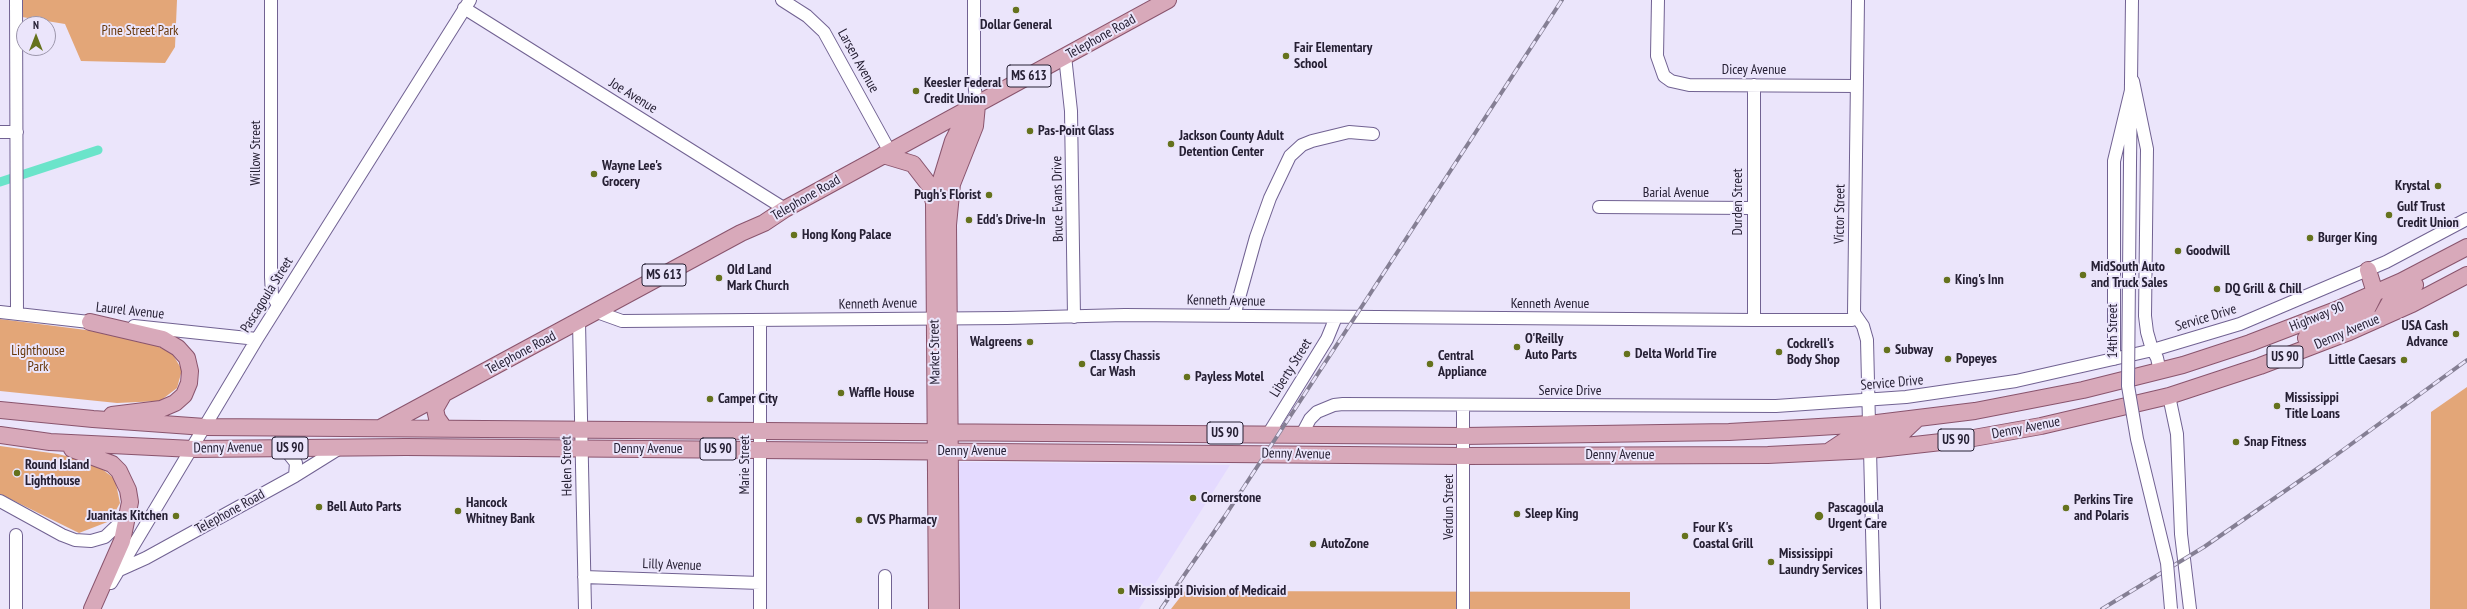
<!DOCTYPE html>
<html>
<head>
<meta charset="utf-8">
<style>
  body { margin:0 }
  #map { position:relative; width:2467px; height:609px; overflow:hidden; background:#ebe5fb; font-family:"PT Sans Narrow",sans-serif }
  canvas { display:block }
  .north { position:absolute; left:16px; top:16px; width:40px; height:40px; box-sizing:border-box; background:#ebe5fb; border:1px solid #9c96ab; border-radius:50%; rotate:0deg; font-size:11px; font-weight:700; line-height:16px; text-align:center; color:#262034 }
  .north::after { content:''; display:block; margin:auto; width:14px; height:18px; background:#65721d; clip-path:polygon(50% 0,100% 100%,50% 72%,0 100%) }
</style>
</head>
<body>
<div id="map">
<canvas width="2467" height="609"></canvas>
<div class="north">N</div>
</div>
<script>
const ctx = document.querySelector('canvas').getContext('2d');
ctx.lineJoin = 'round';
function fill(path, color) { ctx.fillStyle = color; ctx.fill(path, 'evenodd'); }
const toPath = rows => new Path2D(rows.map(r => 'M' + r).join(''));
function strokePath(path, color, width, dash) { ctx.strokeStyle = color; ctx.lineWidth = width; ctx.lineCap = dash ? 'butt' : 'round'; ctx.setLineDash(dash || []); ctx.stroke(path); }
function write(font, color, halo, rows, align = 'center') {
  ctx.font = font + ' "PT Sans Narrow",sans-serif'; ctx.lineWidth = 4; ctx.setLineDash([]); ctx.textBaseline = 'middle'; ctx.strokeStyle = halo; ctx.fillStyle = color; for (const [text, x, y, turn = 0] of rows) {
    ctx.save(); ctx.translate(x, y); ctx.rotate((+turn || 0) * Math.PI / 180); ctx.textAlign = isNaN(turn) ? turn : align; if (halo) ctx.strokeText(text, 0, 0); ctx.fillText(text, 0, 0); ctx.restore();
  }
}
fill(toPath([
  [958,462,1230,465,1139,609,957,609]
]), '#e4daff');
fill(toPath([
  [16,0,177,0,175,47,165,63,81,61,65,24,16,16],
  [0,319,86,330,148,342,172,353,182,370,177,388,160,401,117,403,0,391],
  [2467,387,2467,609,2430,609,2431,412],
  [0,446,58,454,94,463,115,479,120,503,110,521,79,533,0,494],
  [1185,591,1630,592,1630,609,1171,609]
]), '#e3a678');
strokePath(toPath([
  [0,182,98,150]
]), '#6be4ca', 9);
const minor = toPath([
  [16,0,17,312],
  [271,0,271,277,272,295,278,305],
  [782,0,807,16,824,32,890,152],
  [974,0,974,82,977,105],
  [1658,0,1657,56,1664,76,1671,81,1689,85,1857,86],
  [1858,0,1854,313,1863,326,1867,340,1869,424],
  [464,8,785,209],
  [1065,56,1071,111,1074,317],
  [2133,81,2147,149,2145,316,2147,332,2151,346,2157,358,2160,371],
  [1754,85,1754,320],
  [0,132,17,132],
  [2130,164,2132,0],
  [1599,207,1752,208],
  [0,312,98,323],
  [597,312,622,321,1007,318,1125,315,1754,320,1852,320,1855,318],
  [1234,316,1256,237,1270,198,1290,156,1302,145,1312,141,1349,132,1373,134],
  [760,321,760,609],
  [579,322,585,609],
  [134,326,257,339],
  [2114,359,2114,161,2133,82],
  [2169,396,2177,434,2181,534,2190,609],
  [1463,405,1463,609],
  [1269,433,1327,339,1336,317],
  [1302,434,1310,419,1317,412,1334,405,1343,404,1776,406,1906,397,2016,381,2153,350,2240,324,2386,262,2467,219],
  [284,448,296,463,295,476],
  [1870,450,1874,609],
  [0,501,62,535,75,540,91,541,105,537,126,517],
  [117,571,146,558,295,476,340,448],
  [885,576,885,609],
  [584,577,760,583],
  [111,583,257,339,470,0],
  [16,609,16,535]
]);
const major = toPath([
  [883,155,913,164,930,186,934,203],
  [2381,318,2392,298,2415,285],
  [90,322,163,339,178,348,187,358,190,371,189,383,184,395,175,403,161,409,112,415],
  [2306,338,2367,309,2375,293,2368,270],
  [443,395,435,409,437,418,444,428],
  [0,410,93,419,205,427,1464,436,1729,432,1802,428,1869,424,1975,411,2083,390,2183,365,2250,343,2336,310,2402,281,2467,247],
  [382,427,741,233,764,223,785,209,1168,0],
  [0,435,50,442,193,449,406,447,1464,456,1768,455,1870,450,1968,439,2041,426,2169,396,2260,366,2349,332,2412,304,2467,275],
  [72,449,112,464,119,471,128,490,130,502,122,541,92,609],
  [1870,450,1877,439,1901,434,1918,418],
  [1828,452,1846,440,1865,435,1869,431,1869,424],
  [937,609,934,203,953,141,962,123,974,110],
  [951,609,948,225,952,184,975,126,977,105]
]);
strokePath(minor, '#716292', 14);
strokePath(major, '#89546d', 18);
strokePath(minor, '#fff', 12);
strokePath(major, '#d8a9ba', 16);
const rail = toPath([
  [1161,609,1225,516,1562,0],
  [2102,609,2204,547,2321,466,2467,360]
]);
strokePath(rail, '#857f94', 4);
strokePath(rail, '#ebe5fb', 2.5, [8]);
const minorBridge = toPath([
  [2130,164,2128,386,2137,439,2167,563,2171,609]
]);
strokePath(minorBridge, '#716292', 14, []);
strokePath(minorBridge, '#fff', 12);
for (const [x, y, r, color] of [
  [1016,10,4,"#65721d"],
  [1286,56,4,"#65721d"],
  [916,91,4,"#65721d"],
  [1030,131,4,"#65721d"],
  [1171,144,4,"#65721d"],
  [594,174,4,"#65721d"],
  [2438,186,4,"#65721d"],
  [989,195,4,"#65721d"],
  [2389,215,4,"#65721d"],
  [969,220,4,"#65721d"],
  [794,235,4,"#65721d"],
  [2310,238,4,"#65721d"],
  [2178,251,4,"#65721d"],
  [2083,275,4,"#65721d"],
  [719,278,4,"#65721d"],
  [1947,280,4,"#65721d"],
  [2217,289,4,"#65721d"],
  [2456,334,4,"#65721d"],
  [1030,342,4,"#65721d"],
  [1517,347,4,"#65721d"],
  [1887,350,4,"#65721d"],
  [1779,352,4,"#65721d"],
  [1627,354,4,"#65721d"],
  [1948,359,4,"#65721d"],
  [2404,360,4,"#65721d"],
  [1082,364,4,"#65721d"],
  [1430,364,4,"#65721d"],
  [1187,377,4,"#65721d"],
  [841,393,4,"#65721d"],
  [710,399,4,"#65721d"],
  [2277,406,4,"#65721d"],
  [2236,442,4,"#65721d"],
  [17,473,4,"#65721d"],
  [1193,498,4,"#65721d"],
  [319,507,4,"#65721d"],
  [2066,508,4,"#65721d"],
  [458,511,4,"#65721d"],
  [1517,514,4,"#65721d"],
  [176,516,4,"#65721d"],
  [1819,516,5,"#65721d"],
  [859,520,4,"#65721d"],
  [1685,536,4,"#65721d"],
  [1313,544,4,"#65721d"],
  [1771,562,4,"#65721d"],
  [1121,591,4,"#65721d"]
]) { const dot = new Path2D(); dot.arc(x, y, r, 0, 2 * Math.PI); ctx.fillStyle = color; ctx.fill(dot); strokePath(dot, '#ebe5fb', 1.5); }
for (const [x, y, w] of [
  [1029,76,44],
  [664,275,44],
  [2285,357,36],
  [1225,433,36],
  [1956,440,36],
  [290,448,36],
  [718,449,36]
]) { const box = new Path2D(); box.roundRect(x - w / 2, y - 11, w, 22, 3); ctx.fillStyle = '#ebe5fb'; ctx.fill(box); strokePath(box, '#262034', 1); }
write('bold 13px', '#262034', null, [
  ["MS 613",1029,76],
  ["MS 613",664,275],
  ["US 90",2285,357],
  ["US 90",1225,433],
  ["US 90",1956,440],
  ["US 90",290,448],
  ["US 90",718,449]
]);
write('bold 14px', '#262034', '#ebe5fb', [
  ["Dollar General",1016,25,"center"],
  ["Fair Elementary",1294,48],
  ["School",1294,64],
  ["Keesler Federal",924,83],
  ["Credit Union",924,99],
  ["Pas-Point Glass",1038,131],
  ["Jackson County Adult",1179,136],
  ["Detention Center",1179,152],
  ["Wayne Lee's",602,166],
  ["Grocery",602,182],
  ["Krystal",2430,186,"right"],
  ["Pugh's Florist",981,195,"right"],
  ["Gulf Trust",2397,207],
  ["Credit Union",2397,223],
  ["Edd's Drive-In",977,220],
  ["Hong Kong Palace",802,235],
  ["Burger King",2318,238],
  ["Goodwill",2186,251],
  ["MidSouth Auto",2091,267],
  ["and Truck Sales",2091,283],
  ["Old Land",727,270],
  ["Mark Church",727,286],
  ["King's Inn",1955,280],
  ["DQ Grill & Chill",2225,289],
  ["USA Cash",2448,326,"right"],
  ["Advance",2448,342,"right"],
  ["O'Reilly",1525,339],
  ["Auto Parts",1525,355],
  ["Walgreens",1022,342,"right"],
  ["Cockrell's",1787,344],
  ["Body Shop",1787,360],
  ["Subway",1895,350],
  ["Delta World Tire",1635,354],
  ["Classy Chassis",1090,356],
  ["Car Wash",1090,372],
  ["Central",1438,356],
  ["Appliance",1438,372],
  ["Popeyes",1956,359],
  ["Little Caesars",2396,360,"right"],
  ["Payless Motel",1195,377],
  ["Waffle House",849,393],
  ["Mississippi",2285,398],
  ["Title Loans",2285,414],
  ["Camper City",718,399],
  ["Snap Fitness",2244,442],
  ["Round Island",25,465],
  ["Lighthouse",25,481],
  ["Cornerstone",1201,498],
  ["Perkins Tire",2074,500],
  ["and Polaris",2074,516],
  ["Hancock",466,503],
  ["Whitney Bank",466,519],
  ["Bell Auto Parts",327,507],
  ["Pascagoula",1828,508],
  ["Urgent Care",1828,524],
  ["Sleep King",1525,514],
  ["Juanitas Kitchen",168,516,"right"],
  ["CVS Pharmacy",867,520],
  ["Four K's",1693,528],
  ["Coastal Grill",1693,544],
  ["AutoZone",1321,544],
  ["Mississippi",1779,554],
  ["Laundry Services",1779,570],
  ["Mississippi Division of Medicaid",1129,591]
], 'left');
write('14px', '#67370a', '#ebe5fb', [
  ["Pine Street Park",140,31],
  ["Lighthouse",38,351],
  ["Park",38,367]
]);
write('14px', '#262034', '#ebe5fb', [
  ["Telephone Road",1101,37,-29],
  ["Larsen Avenue",858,61,61],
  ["Dicey Avenue",1754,70],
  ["Joe Avenue",633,96,32],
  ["Willow Street",256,153,-90],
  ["Barial Avenue",1676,193],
  ["Telephone Road",806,198,-30],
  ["Bruce Evans Drive",1058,199,-91],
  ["Durden Street",1738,202,-90],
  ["Victor Street",1840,214,-89],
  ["Pascagoula Street",267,295,-58],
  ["Kenneth Avenue",1226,301,1],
  ["Kenneth Avenue",878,304,-1],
  ["Kenneth Avenue",1550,304],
  ["Laurel Avenue",130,311,6],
  ["Highway 90",2317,317,-22],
  ["Service Drive",2206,318,-17],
  ["14th Street",2113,331,-90],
  ["Denny Avenue",2347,332,-23],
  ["Market Street",935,352,-91],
  ["Telephone Road",521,353,-28],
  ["Liberty Street",1291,368,-58],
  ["Service Drive",1892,383,-5],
  ["Service Drive",1570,391],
  ["Denny Avenue",2026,428,-11],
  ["Denny Avenue",228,448,-1],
  ["Denny Avenue",648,449],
  ["Denny Avenue",972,451],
  ["Denny Avenue",1296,454,1],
  ["Denny Avenue",1620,455],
  ["Marie Street",745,465,-90],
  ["Helen Street",567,466,-91],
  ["Verdun Street",1449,507,-90],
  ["Telephone Road",230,512,-29],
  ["Lilly Avenue",672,565,2]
]);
</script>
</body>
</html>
